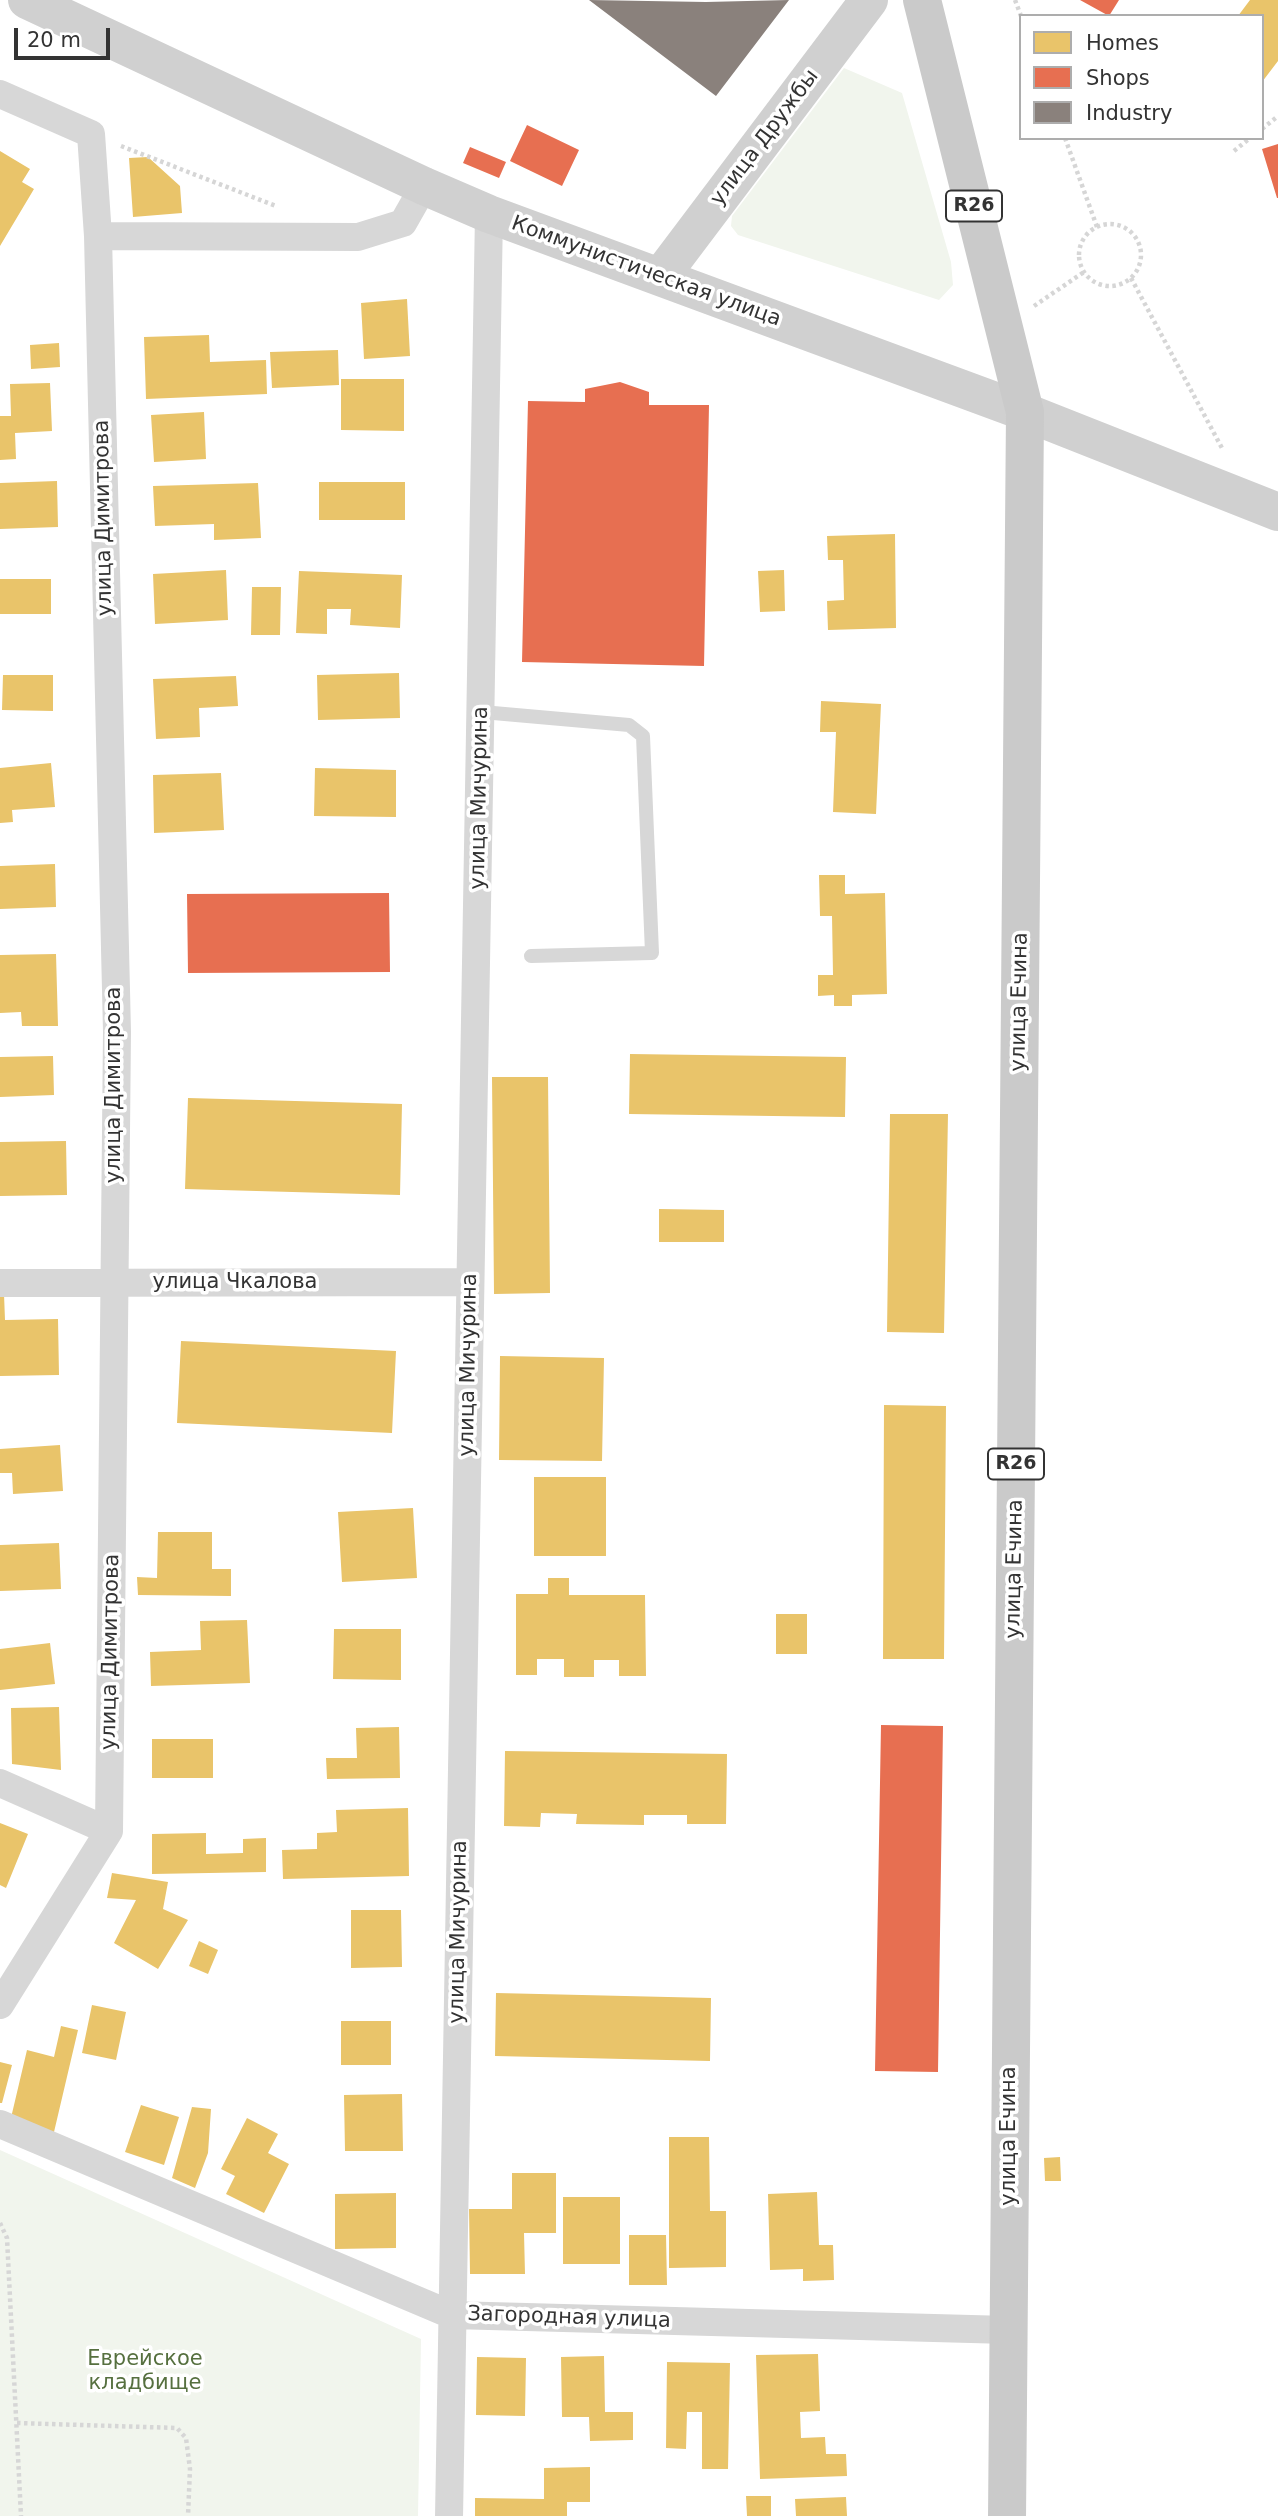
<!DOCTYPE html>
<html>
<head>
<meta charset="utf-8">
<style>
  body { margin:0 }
  #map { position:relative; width:1278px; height:2516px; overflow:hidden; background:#fff; font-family:"DejaVu Sans",sans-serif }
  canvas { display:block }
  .legend { position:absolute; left:1019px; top:14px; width:245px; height:126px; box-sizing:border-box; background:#fff; border:2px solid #adadad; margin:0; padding:9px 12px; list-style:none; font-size:21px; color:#333 }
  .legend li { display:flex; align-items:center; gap:14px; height:35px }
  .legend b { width:35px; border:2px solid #adadad }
  .scale { position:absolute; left:14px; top:28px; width:96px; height:32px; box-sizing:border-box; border:4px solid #333; border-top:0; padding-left:9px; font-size:21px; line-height:24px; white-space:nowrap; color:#333; -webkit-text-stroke:5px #fff; paint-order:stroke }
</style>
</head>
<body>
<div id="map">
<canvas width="1278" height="2516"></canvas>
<ul class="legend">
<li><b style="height:19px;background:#e9c46a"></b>Homes</li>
<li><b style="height:19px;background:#e76f51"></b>Shops</li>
<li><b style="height:19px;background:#8a817c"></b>Industry</li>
</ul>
<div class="scale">20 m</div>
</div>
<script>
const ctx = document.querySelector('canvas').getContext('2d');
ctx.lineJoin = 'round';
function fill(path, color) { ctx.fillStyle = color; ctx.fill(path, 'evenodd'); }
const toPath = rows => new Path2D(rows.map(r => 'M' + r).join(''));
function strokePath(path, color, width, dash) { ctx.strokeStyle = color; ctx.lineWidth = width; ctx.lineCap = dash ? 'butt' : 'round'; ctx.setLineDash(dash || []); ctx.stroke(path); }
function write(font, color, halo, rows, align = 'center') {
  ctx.font = font + ' "DejaVu Sans",sans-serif'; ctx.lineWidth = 7; ctx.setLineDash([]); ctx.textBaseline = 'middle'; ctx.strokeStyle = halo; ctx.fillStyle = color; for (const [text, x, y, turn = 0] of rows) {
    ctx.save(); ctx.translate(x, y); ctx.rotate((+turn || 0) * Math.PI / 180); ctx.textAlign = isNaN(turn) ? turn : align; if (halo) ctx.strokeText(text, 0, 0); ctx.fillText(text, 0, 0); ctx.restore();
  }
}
fill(toPath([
  [844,68,902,93,951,262,953,285,939,300,738,235,731,226,732,216],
  [0,2150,421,2339,418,2516,0,2516]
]), '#f1f5ed');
fill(toPath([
  [1250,0,1278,0,1278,61,1262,82,1262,16,1238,16],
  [0,151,30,169,22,182,34,189,0,246],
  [148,157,180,186,182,213,133,217,129,158],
  [407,299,410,356,364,359,361,303],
  [209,335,210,362,266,360,267,394,146,399,144,337],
  [59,343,60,367,31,369,30,345],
  [338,350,339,385,272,388,270,352],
  [341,379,404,379,404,431,341,430],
  [50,383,52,431,15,433,16,459,0,460,0,416,11,416,10,384],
  [204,412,206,459,154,462,151,415],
  [57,481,58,527,0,529,0,483],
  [319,482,405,482,405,520,319,520],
  [258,483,261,538,214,540,214,524,155,526,153,486],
  [895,534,896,628,828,630,827,601,844,600,843,560,828,560,827,536],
  [226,570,228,620,155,624,153,574],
  [784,570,785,611,760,612,758,571],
  [299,571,402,575,400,628,350,625,351,609,327,609,327,634,296,633],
  [0,579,51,579,51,614,0,614],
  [252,587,281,587,280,635,251,635],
  [399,673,400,718,318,720,317,675],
  [3,675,53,675,53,711,2,710],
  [236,676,238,706,199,708,200,737,156,739,153,679],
  [821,701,881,704,876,814,833,812,836,732,820,732],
  [51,763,55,807,12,810,13,822,0,823,0,768],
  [315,768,396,770,396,817,314,816],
  [221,773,224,830,154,833,153,775],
  [55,864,56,907,0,909,0,866],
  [819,875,845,875,845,894,885,893,887,994,852,995,852,1006,834,1006,834,995,818,996,818,975,833,975,832,916,820,916],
  [56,954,58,1026,22,1026,21,1012,0,1013,0,955],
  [630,1054,846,1057,845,1117,629,1114],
  [53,1056,54,1095,0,1097,0,1057],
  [492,1077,548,1077,550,1293,494,1294],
  [188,1098,402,1104,400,1195,185,1189],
  [890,1114,948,1114,944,1333,887,1332],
  [66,1141,67,1195,0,1196,0,1142],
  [659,1209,724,1210,724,1242,659,1242],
  [0,1294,4,1294,5,1320,58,1319,59,1375,0,1376],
  [181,1341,396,1351,392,1433,177,1423],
  [500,1356,604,1358,602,1461,499,1460],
  [884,1405,946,1406,944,1659,883,1659],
  [60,1445,63,1491,13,1494,12,1473,0,1473,0,1449],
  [534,1477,606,1477,606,1556,534,1556],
  [413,1508,417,1578,342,1582,338,1512],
  [158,1532,212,1532,212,1569,231,1569,231,1596,138,1595,137,1577,157,1578],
  [59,1543,61,1589,0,1591,0,1545],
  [548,1578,569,1578,569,1595,645,1595,646,1676,619,1676,619,1660,594,1660,594,1677,564,1677,564,1659,537,1659,537,1675,516,1675,516,1594,548,1594],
  [776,1614,807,1614,807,1654,776,1654],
  [247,1620,250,1683,151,1686,150,1652,201,1650,200,1621],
  [334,1629,401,1629,401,1680,333,1679],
  [50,1643,55,1684,0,1690,0,1649],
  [59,1707,61,1770,12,1764,11,1708],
  [399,1727,400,1778,327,1779,326,1758,357,1758,356,1728],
  [152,1739,213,1739,213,1778,152,1778],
  [505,1751,727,1754,726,1824,687,1824,687,1815,644,1815,644,1825,576,1824,577,1814,541,1813,540,1827,504,1826],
  [408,1808,409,1876,283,1879,282,1850,317,1849,317,1833,337,1832,336,1810],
  [0,1823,28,1834,6,1888,0,1885],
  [206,1833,206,1854,243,1853,243,1839,266,1838,266,1872,152,1874,152,1834],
  [112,1873,168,1882,163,1909,188,1920,158,1969,114,1943,136,1900,107,1898],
  [351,1910,401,1910,402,1967,351,1968],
  [199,1941,218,1950,208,1974,189,1966],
  [496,1993,711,1998,710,2061,495,2056],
  [92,2005,126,2012,116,2060,82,2053],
  [341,2021,391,2021,391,2065,341,2065],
  [61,2026,78,2030,54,2132,10,2122,27,2050,54,2057],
  [0,2062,12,2065,2,2103,0,2103],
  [402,2094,403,2151,345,2151,344,2095],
  [141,2105,179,2117,164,2165,125,2152],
  [192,2107,211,2109,208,2153,195,2188,172,2178],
  [247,2118,278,2134,268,2153,289,2164,264,2213,226,2194,235,2176,221,2169],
  [669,2137,709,2137,710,2211,726,2211,726,2267,669,2268],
  [1060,2157,1061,2181,1045,2181,1044,2158],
  [512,2173,556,2173,556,2233,524,2233,525,2274,470,2274,469,2209,512,2209],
  [817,2192,819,2245,833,2245,834,2280,803,2281,803,2269,770,2270,768,2194],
  [396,2193,396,2248,335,2249,335,2194],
  [563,2197,620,2197,620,2264,563,2264],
  [629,2235,666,2235,667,2285,629,2285],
  [818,2354,820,2411,800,2412,801,2438,825,2437,826,2454,846,2454,847,2476,760,2479,756,2355],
  [604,2356,605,2412,633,2412,633,2440,590,2441,589,2417,562,2417,561,2357],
  [477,2357,526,2358,525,2416,476,2415],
  [667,2362,730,2363,728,2469,702,2469,702,2412,687,2412,686,2449,666,2448],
  [590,2467,590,2502,567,2502,567,2516,475,2516,475,2498,544,2499,544,2468],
  [746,2496,771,2496,771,2516,747,2516],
  [846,2497,847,2516,796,2516,795,2499]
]), '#e9c46a');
fill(toPath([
  [1080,0,1119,0,1109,16],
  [527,125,579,150,562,186,510,161],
  [1278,144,1278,198,1277,198,1262,149],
  [470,147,506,162,499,178,463,163],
  [620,382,649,392,649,405,709,405,704,666,522,662,528,401,585,402,585,389],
  [389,893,390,972,188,973,187,894],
  [881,1725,943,1726,938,2072,875,2071]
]), '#e76f51');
fill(toPath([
  [589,0,706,2,789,0,716,96]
]), '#8a817c');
strokePath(toPath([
  [1015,0,1021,16],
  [1262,129,1278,116],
  [1065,138,1097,227],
  [121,146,276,206],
  [1234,151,1250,138],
  '1079 255a31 31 0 1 1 62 0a31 31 0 1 1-62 0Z',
  [1131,278,1223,450],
  [1034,306,1084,272],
  [0,2223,7,2238,21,2516],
  [17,2423,177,2428,186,2438,190,2469,188,2516]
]), '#d6d6d6', 4.5, [3.5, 3.5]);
strokePath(toPath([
  [482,712,629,725,643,736,652,953,531,956]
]), '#d7d7d7', 14);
strokePath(toPath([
  [0,94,91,134,98,236,117,1032,109,1831,0,2005],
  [98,236,358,237,403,223,424,186],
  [0,1283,470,1282],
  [0,1783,109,1831],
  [0,2124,452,2315,1008,2330],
  [449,2516,489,214]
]), '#d7d7d7', 28);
strokePath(toPath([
  [27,0,424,186,489,214,1025,412,1278,512],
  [661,276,869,0]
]), '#d0d0d0', 38);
strokePath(toPath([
  [922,0,1025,412,1007,2516]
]), '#cacaca', 38);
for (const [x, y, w] of [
  [974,206,56],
  [1016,1464,56]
]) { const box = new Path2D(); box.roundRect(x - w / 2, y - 15.5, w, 31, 5); ctx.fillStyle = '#fff'; ctx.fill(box); strokePath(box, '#333', 2); }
write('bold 19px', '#333', null, [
  ["R26",974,206],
  ["R26",1016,1464]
]);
write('21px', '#333', '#fff', [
  ["улица Дружбы",765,138,-53],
  ["Коммунистическая улица",646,272,20],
  ["улица Димитрова",104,518,-91],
  ["улица Мичурина",480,798,-89],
  ["улица Ечина",1020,1002,-89],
  ["улица Димитрова",115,1085,-90],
  ["улица Чкалова",235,1283],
  ["улица Мичурина",469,1365,-89],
  ["улица Ечина",1015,1569,-89],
  ["улица Димитрова",111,1652,-89],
  ["улица Мичурина",459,1932,-89],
  ["улица Ечина",1010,2136,-90],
  ["Загородная улица",569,2318,2]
]);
write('21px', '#56703f', '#fff', [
  ["Еврейское",145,2360],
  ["кладбище",145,2384]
]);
</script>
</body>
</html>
